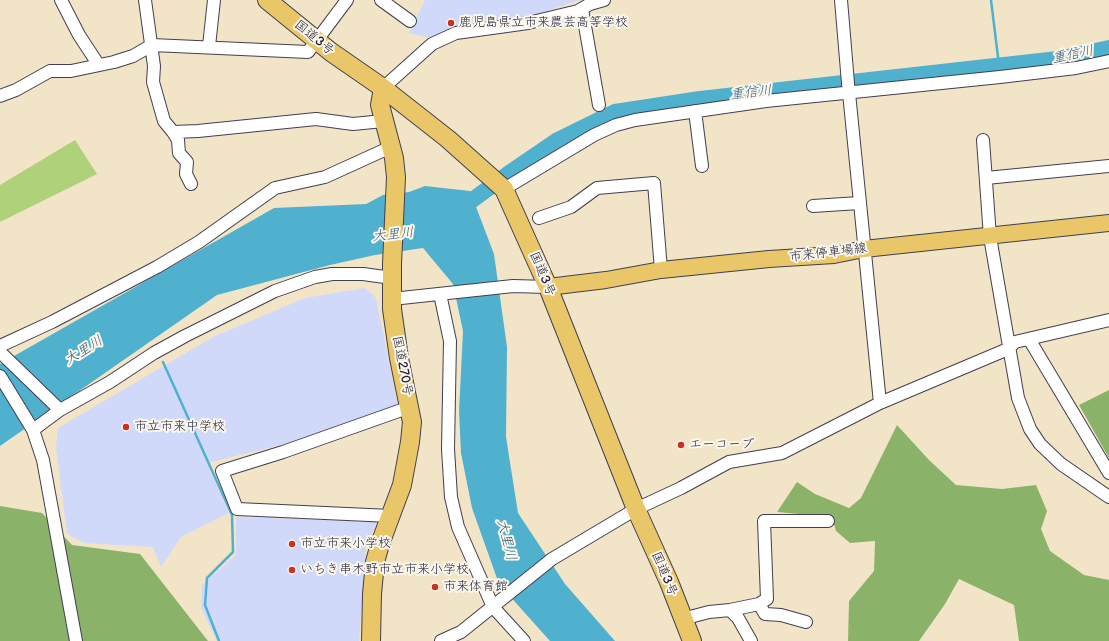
<!DOCTYPE html>
<html>
<head>
<meta charset="utf-8">
<style>
  body { margin:0 }
  canvas { display:block; background:#f2e4c7 }
</style>
</head>
<body>
<canvas width="1109" height="641"></canvas>
<script>
const ctx = document.querySelector('canvas').getContext('2d');
ctx.lineJoin = 'round';
function fill(path, color) { ctx.fillStyle = color; ctx.fill(path, 'evenodd'); }
const toPath = rows => new Path2D(rows.map(r => 'M' + r).join(''));
function strokePath(path, color, width, dash) { ctx.strokeStyle = color; ctx.lineWidth = width; ctx.lineCap = dash ? 'butt' : 'round'; ctx.setLineDash(dash || []); ctx.stroke(path); }
function write(font, color, halo, rows, align = 'center') {
  ctx.font = font + ' "Balsamiq Sans","Klee One",sans-serif'; ctx.lineWidth = 4; ctx.setLineDash([]); ctx.textBaseline = 'middle'; ctx.strokeStyle = halo; ctx.fillStyle = color; for (const [text, x, y, turn = 0] of rows) {
    ctx.save(); ctx.translate(x, y); ctx.rotate((+turn || 0) * Math.PI / 180); ctx.textAlign = isNaN(turn) ? turn : align; if (halo) ctx.strokeText(text, 0, 0); ctx.fillText(text, 0, 0); ctx.restore();
  }
}
fill(toPath([
  [425,0,580,0,525,18,451,28,430,38,409,33],
  [365,288,376,298,398,406,297,441,207,463,229,513,181,537,161,567,153,547,84,543,67,534,56,447,58,428,213,337,305,298],
  [236,517,377,522,366,546,359,641,217,641,201,608,202,585,236,555]
]), '#d0d9f9');
fill(toPath([
  [75,140,97,174,0,222,0,185]
]), '#aed179');
fill(toPath([
  [1109,390,1109,458,1079,405],
  [897,425,929,460,956,485,1002,489,1036,485,1047,511,1041,529,1050,551,1084,575,1109,580,1109,641,1019,641,1014,605,959,579,945,604,919,641,848,641,849,601,874,571,875,541,850,543,836,531,832,517,777,512,797,482,815,494,849,508,861,498],
  [0,506,42,513,72,545,140,554,208,641,0,641]
]), '#8ab369');
fill(toPath([
  [425,186,470,191,494,254,507,347,506,437,518,513,565,584,615,641,550,641,499,584,472,508,461,453,459,411,463,331,453,284,423,248,375,255,330,265,217,295,0,446,0,364,274,208,366,204,383,195,409,192]
]), '#50b1cf');
strokePath(toPath([
  [991,0,999,65],
  [163,362,232,515,233,552,207,578,205,605,219,641]
]), '#50b1cf', 2.5);
strokePath(toPath([
  [456,212,512,171,556,141,615,112,700,99,1058,59,1109,48]
]), '#50b1cf', 16);
const minor = toPath([
  [61,0,79,35,98,64],
  [145,0,154,66,153,82,164,121,173,132,198,131,316,119,353,124,383,121],
  [381,0,410,21],
  [841,0,848,83,880,403],
  [582,9,599,105],
  [209,46,214,0],
  [383,88,432,44,456,33,528,23,578,11,590,4,604,0],
  [0,96,16,90,50,71,71,71,114,62,133,56,152,45,308,52,347,0],
  [695,111,702,166],
  [173,132,178,140,179,153,187,162,186,174,191,184],
  [983,140,990,237,1018,398,1030,429,1040,444,1061,464,1109,497],
  [986,178,1109,166],
  [504,189,594,135,616,125,635,120,766,101,1000,77,1076,68,1109,61],
  [813,206,859,203],
  [539,218,571,207,597,188,654,183,661,270],
  [440,294,450,341,448,449,451,497,458,527,493,607,524,641],
  [392,299,513,286,548,287],
  [1029,339,1109,473],
  [0,346,52,322,157,267,199,242,275,188,325,177,391,147],
  [0,352,60,410],
  [0,376,33,430,43,460,76,641],
  [33,430,60,410,110,382,154,353,185,336,275,291,315,277,332,274,363,274,392,278],
  [391,516,237,509,222,471,283,452,410,407],
  [759,604,765,614,781,615,806,622],
  [730,610,759,604,767,599,764,521,828,521],
  [682,619,709,612,730,610,738,618,751,641],
  [441,641,461,632,552,559,636,509,681,488,729,462,782,453,880,403,1008,349,1015,342,1109,320]
]);
const major = toPath([
  [548,287,606,280,661,270,769,259,834,255,864,249,1109,223]
]);
const highway = toPath([
  [267,0,331,52,383,88,448,139,504,189,548,287,636,509,669,582,692,641],
  [371,641,372,594,375,562,380,544,402,485,410,442,412,422,399,358,392,309,392,264,396,177,394,158,380,105,383,88]
]);
strokePath(minor, '#413f50', 14);
strokePath(major, '#413f50', 18);
strokePath(highway, '#413f50', 20);
strokePath(minor, '#fff', 12);
strokePath(major, '#e9c769', 16);
strokePath(highway, '#e9c769', 18);
for (const [x, y, r, color] of [
  [451,23,4,"#c8321e"],
  [126,427,4,"#c8321e"],
  [681,445,4,"#c8321e"],
  [292,544,4,"#c8321e"],
  [292,570,4,"#c8321e"],
  [435,587,4,"#c8321e"]
]) { const dot = new Path2D(); dot.arc(x, y, r, 0, 2 * Math.PI); ctx.fillStyle = color; ctx.fill(dot); strokePath(dot, '#fbf7ec', 1.5); }
write('13px', '#22223b', '#fbf7ec', [
  ["鹿児島県立市来農芸高等学校",459,23],
  ["市立市来中学校",134,427],
  ["エーコープ",689,445],
  ["市立市来小学校",300,544],
  ["いちき串木野市立市来小学校",300,570],
  ["市来体育館",443,587]
], 'left');
write('13px', '#22223b', '#fbf7ec', [
  ["国道3号",314,38,39],
  ["市来停車場線",828,253,-7],
  ["国道3号",542,274,67],
  ["国道270号",402,366,79],
  ["国道3号",664,574,67]
]);
write('italic 14px', '#345b76', '#fbf7ec', [
  ["重信川",1073,55,-11],
  ["重信川",751,93,-6],
  ["大里川",393,235,-6],
  ["大里川",84,351,-32],
  ["大里川",506,540,76]
]);
</script>
</body>
</html>
